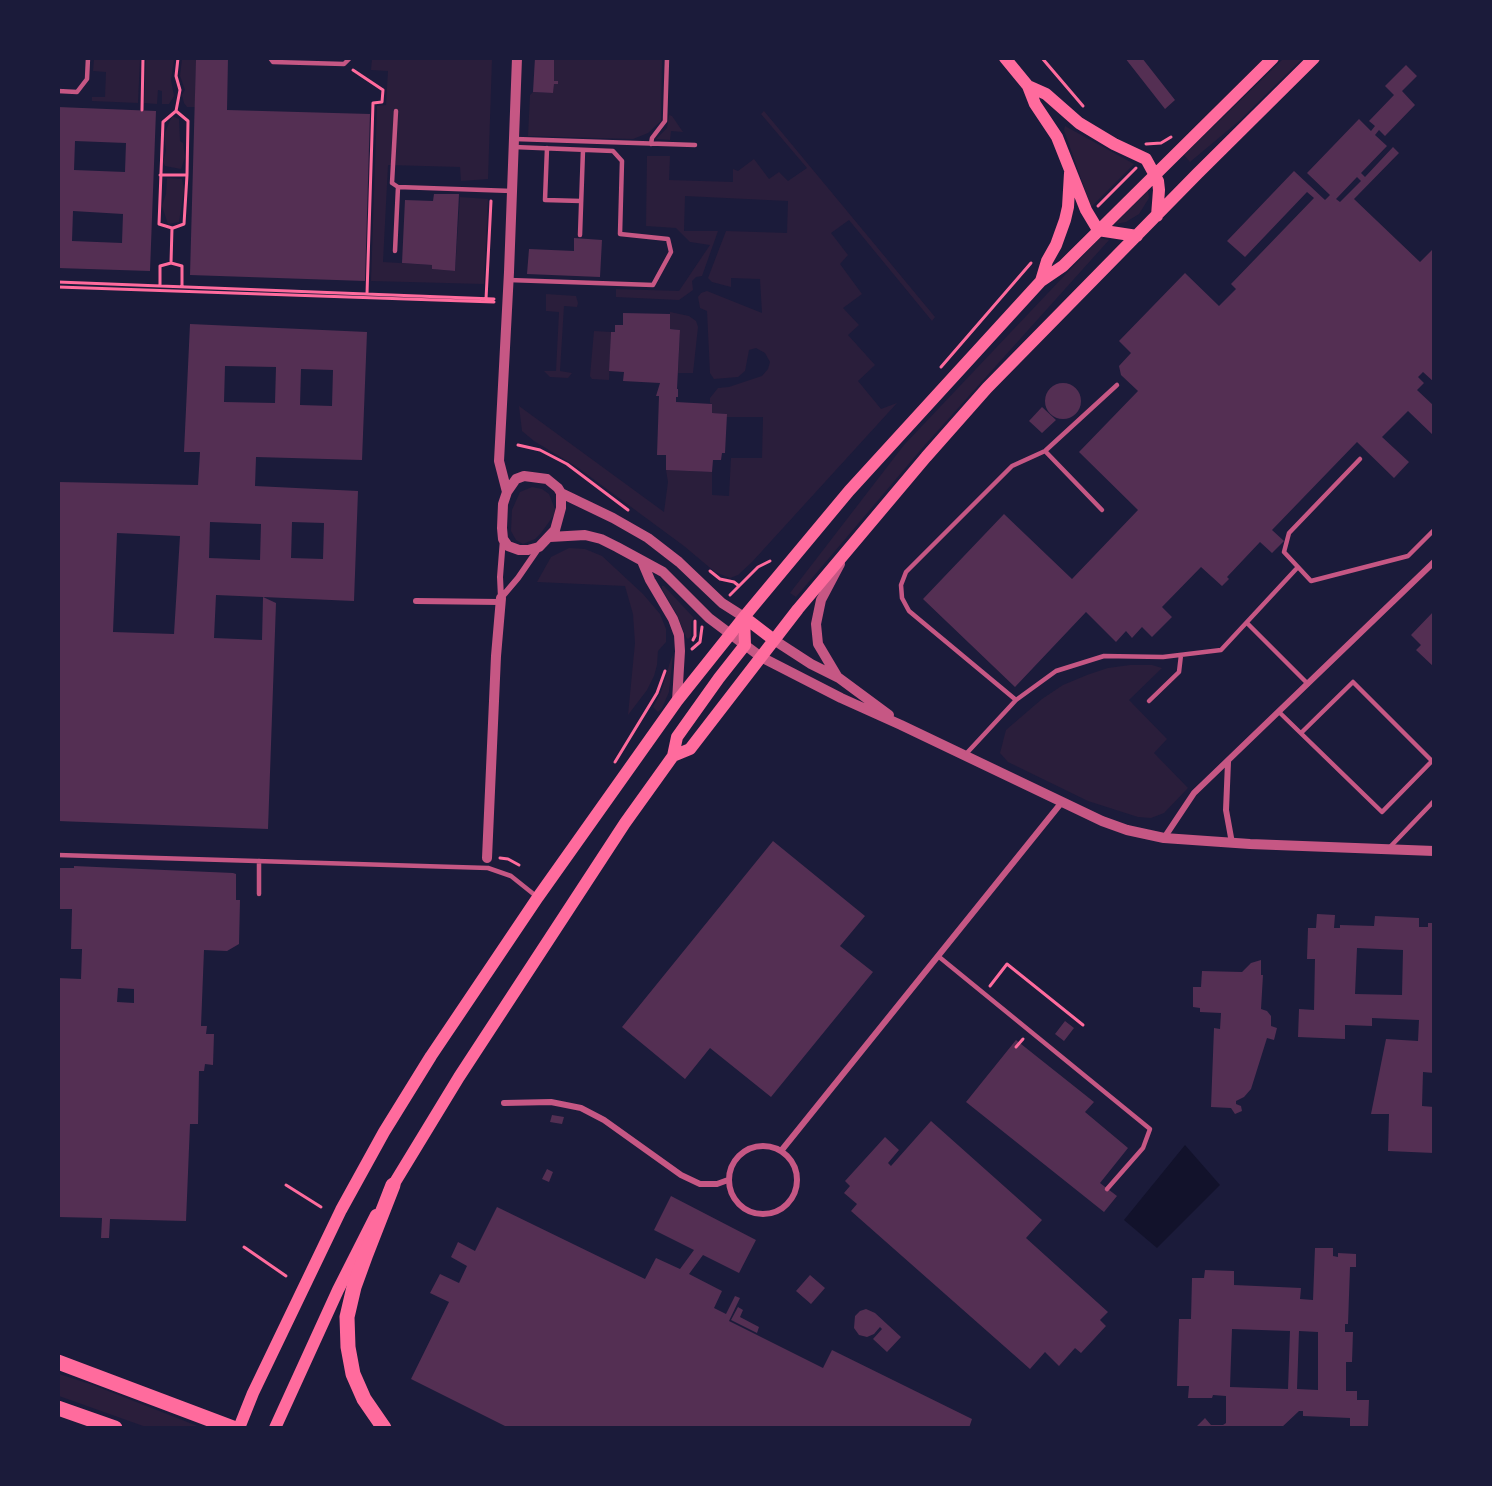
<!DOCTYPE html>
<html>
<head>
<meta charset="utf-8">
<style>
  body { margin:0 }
  #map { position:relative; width:1492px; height:1486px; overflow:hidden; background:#1b1b3a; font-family:Commissioner,sans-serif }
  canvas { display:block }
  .frame { position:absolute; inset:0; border:60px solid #1b1b3a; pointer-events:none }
</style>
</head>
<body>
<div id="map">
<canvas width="1492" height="1486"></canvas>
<div class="frame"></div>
</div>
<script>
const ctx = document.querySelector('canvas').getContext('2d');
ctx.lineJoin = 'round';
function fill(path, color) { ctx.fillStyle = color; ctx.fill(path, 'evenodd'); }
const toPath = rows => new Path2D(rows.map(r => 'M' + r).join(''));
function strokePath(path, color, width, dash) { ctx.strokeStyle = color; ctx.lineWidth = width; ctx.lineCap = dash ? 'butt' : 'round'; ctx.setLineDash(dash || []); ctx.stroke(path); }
fill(toPath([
  [94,59,140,59,138,103,92,101,92,97,105,97,106,72,93,71],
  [146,59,174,59,171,80,174,96,169,104,162,104,162,91,158,90,157,104,144,103],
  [182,59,196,59,195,107,187,107,184,103,182,95,185,90,180,76],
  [372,59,492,59,488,179,461,181,460,167,388,165,383,262,432,265,432,269,455,271,460,197,488,199,484,284,371,281,377,106,386,105,388,71,371,70],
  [554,59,662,59,661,121,648,133,633,139,528,136,530,95,533,92,553,93],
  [1283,59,1302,59,1239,121,1190,162,1184,155],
  [764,111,935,317,932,321,849,220,831,233,848,255,840,264,862,294,843,308,859,325,848,335,875,365,858,381,881,409,897,403,752,562,738,575,730,578,715,572,684,546,577,467,534,441,522,431,519,406,664,512,668,482,666,470,712,472,712,495,729,496,731,458,762,458,763,417,726,417,726,414,712,413,712,404,710,403,710,398,718,388,729,387,762,376,768,369,770,362,765,353,756,348,749,350,745,371,738,377,714,379,710,373,707,311,700,308,698,297,701,293,707,291,762,313,760,279,731,278,731,287,712,282,708,278,726,231,787,233,788,201,685,196,684,231,718,231,702,276,696,277,692,281,693,290,679,300,616,297,616,289,679,291,710,245,690,242,676,228,646,226,647,156,670,156,669,180,733,182,733,169,738,171,754,159,769,179,779,172,788,181,807,168,761,114],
  [669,115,672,116,683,132,671,131,670,140,656,139,667,128],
  [172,116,179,119,180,141,183,143,185,157,181,169,165,166,163,162,166,151,164,135],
  [1065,126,1134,164,1091,207,1064,130],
  [167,178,182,179,184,190,179,222,168,224,162,206,166,194],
  [1148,190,1149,198,1139,214,1126,222,1115,224],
  [1100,238,1109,240,924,446,796,597,790,593,904,445],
  [546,294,576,296,578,303,577,307,564,306,560,371,572,373,568,378,550,377,544,371,556,371,559,312,546,311],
  [670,312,689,316,696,321,698,327,693,373,678,373,680,330,670,329],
  [594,331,611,332,609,380,592,379,590,376],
  [532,487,542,489,549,494,555,509,554,515,541,533,535,539,523,544,516,540,511,531,512,510,520,492],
  [569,548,585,549,602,556,643,594,660,614,666,629,666,642,658,651,657,665,654,676,647,690,628,715,635,643,633,614,625,586,537,582,551,557],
  [662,586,664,586,694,618,691,622,691,636,688,639,686,637,677,615,662,589],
  [673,655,669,692,662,708,658,712,653,707,661,692,671,659],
  [1130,665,1152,665,1162,668,1129,700,1167,739,1154,753,1188,788,1164,813,1151,818,1138,817,1088,801,1008,762,1000,753,1006,730,1042,699,1063,685,1087,675,1108,668],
  [59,1374,93,1385,200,1427,146,1427,59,1396]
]), '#2a1e3b');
fill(toPath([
  [1185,1145,1220,1185,1157,1248,1124,1220]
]), '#12122b');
fill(toPath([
  [196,58,228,58,227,110,370,114,365,281,190,275],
  [535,58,554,58,554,81,558,81,558,84,554,84,553,93,533,92],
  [1125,58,1142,58,1175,100,1165,109],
  [1406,65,1417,76,1402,91,1415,105,1385,136,1379,130,1375,135,1387,146,1361,173,1365,177,1393,147,1399,153,1354,199,1420,262,1432,250,1434,251,1434,382,1423,372,1418,377,1424,383,1417,390,1434,406,1434,436,1408,411,1382,437,1409,462,1394,478,1357,442,1272,530,1284,541,1272,553,1260,542,1227,577,1229,579,1222,586,1201,567,1162,607,1172,617,1152,637,1142,627,1132,638,1126,631,1116,642,1086,612,1015,687,923,599,1004,514,1072,579,1138,510,1079,452,1138,391,1121,375,1119,366,1131,353,1119,341,1185,273,1219,306,1236,289,1231,284,1314,198,1307,192,1245,257,1227,241,1294,171,1325,200,1330,195,1307,173,1359,119,1371,131,1375,126,1369,121,1394,95,1385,86],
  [1357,177,1361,181,1340,202,1336,199],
  [58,107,156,111,150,271,58,268],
  [75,141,126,143,125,172,74,170],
  [73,211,123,214,122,243,72,241],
  [434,194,459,194,455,271,432,269,432,265,402,263,405,200,433,201],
  [574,238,602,240,600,277,527,274,529,249,574,251],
  [623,313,670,314,670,329,680,330,677,389,678,389,678,397,676,397,676,402,712,404,712,413,727,414,725,453,722,453,721,460,713,460,712,472,666,470,666,455,657,455,659,396,656,396,660,383,623,381,624,372,609,371,611,332,615,332,615,325,623,325],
  [190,324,367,332,362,460,256,457,255,486,358,491,354,601,263,597,276,603,268,829,58,821,58,482,198,485,200,452,184,452],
  [225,366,276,367,275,403,224,402],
  [301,369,333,370,332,406,300,405],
  [210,522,261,524,260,560,209,558],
  [292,522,324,523,323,559,291,558],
  [117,533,180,536,174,634,113,632],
  [216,595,263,597,262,640,214,638],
  '1045 401a18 18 0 1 1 36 0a18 18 0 1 1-36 0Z',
  [1042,407,1056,420,1042,433,1029,421],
  [1434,611,1434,667,1416,650,1421,645,1411,635],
  [773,841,865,916,840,946,873,972,771,1097,710,1048,685,1079,622,1027],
  [74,866,233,873,236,874,236,900,240,900,239,944,227,951,204,950,201,1026,207,1026,206,1034,214,1034,213,1065,205,1064,204,1071,199,1071,198,1124,190,1124,186,1221,110,1219,109,1238,101,1238,102,1218,58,1217,58,978,81,979,82,949,71,949,72,909,58,909,58,868,74,868],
  [118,988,134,989,134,1003,117,1002],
  [1317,914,1335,915,1334,928,1340,928,1340,925,1374,926,1375,916,1419,918,1419,927,1428,927,1428,923,1434,923,1434,1073,1423,1072,1422,1106,1434,1107,1434,1153,1388,1151,1389,1114,1371,1114,1386,1039,1418,1041,1419,1020,1372,1018,1372,1026,1345,1025,1345,1039,1298,1037,1299,1009,1314,1010,1315,959,1307,959,1308,928,1316,928],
  [1357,948,1403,950,1402,995,1355,994],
  [1261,960,1261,975,1263,975,1261,1009,1267,1011,1271,1016,1271,1026,1277,1028,1274,1040,1267,1038,1251,1089,1244,1097,1236,1101,1236,1104,1241,1106,1242,1111,1235,1114,1231,1108,1211,1107,1214,1028,1220,1029,1221,1013,1200,1012,1200,1008,1193,1007,1193,987,1201,987,1202,971,1242,972,1251,963],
  [1065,1021,1074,1028,1064,1041,1055,1034],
  [1016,1040,1094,1102,1085,1112,1128,1148,1100,1183,1117,1196,1104,1212,966,1102],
  [552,1115,564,1117,562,1124,550,1122],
  [931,1121,1042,1220,1026,1238,1108,1312,1100,1320,1106,1326,1081,1353,1075,1348,1059,1366,1045,1352,1030,1369,851,1211,857,1204,844,1193,850,1186,845,1181,885,1137,899,1150,888,1163,891,1166],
  [547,1169,553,1172,549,1182,542,1179],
  [671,1196,756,1240,739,1273,703,1255,689,1274,722,1291,714,1308,726,1314,735,1296,740,1298,729,1321,823,1368,832,1350,972,1419,969,1428,509,1428,411,1379,449,1302,430,1293,440,1274,459,1283,467,1266,451,1257,458,1242,475,1251,497,1207,645,1279,656,1258,680,1269,694,1250,654,1230],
  [1315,1248,1333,1248,1333,1256,1338,1257,1338,1253,1356,1254,1356,1267,1350,1267,1348,1324,1345,1324,1345,1332,1353,1332,1352,1362,1346,1362,1346,1391,1357,1391,1357,1400,1369,1400,1368,1427,1350,1427,1350,1418,1303,1416,1303,1411,1299,1411,1281,1428,1195,1428,1205,1418,1211,1425,1223,1425,1226,1423,1226,1396,1213,1395,1212,1398,1188,1398,1189,1386,1177,1386,1179,1319,1191,1319,1192,1278,1204,1278,1205,1270,1234,1271,1234,1285,1301,1288,1300,1299,1313,1300],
  [1232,1329,1290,1331,1288,1389,1230,1387],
  [1299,1331,1318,1332,1318,1390,1297,1389],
  [810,1275,825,1288,811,1304,796,1291],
  [738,1307,743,1310,740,1317,759,1327,757,1333,731,1320],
  [866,1309,875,1313,901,1337,887,1352,873,1339,882,1329,880,1327,874,1334,867,1337,859,1335,854,1328,855,1316,860,1311]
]), '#542f53');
strokePath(toPath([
  [1042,58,1083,106],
  [353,70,383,90,382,102,373,103,367,294],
  [142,110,143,58],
  [1146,144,1161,143,1171,137],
  [160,175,187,175,188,121,176,111],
  [1098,206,1136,168],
  [173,228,184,224,187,175],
  [171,263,182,266,182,286],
  [58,282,494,299],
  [160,285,160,266,171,263,172,228,159,224,163,122,176,111,180,90,176,76,178,58],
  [58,287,494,302],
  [486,299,491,201],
  [941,367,1031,263],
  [518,445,540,450,567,464,628,510],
  [710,571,720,579,734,582,739,586],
  [730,595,758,567,770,561],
  [693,640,695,636,695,621],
  [692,649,700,642,702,627],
  [615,762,657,693,665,671],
  [500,858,508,859,519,865],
  [990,986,1007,964,1083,1025],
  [1016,1047,1023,1039],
  [286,1185,321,1207],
  [244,1247,286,1276]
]), '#ff6b9d', 3);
strokePath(toPath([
  [270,58,273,62,344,64,350,58],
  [58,91,77,92,87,79,88,58],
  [396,111,392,183,398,187],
  [515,139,695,145],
  [651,144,652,138,665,121,667,58],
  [547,148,545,200,581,201],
  [580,235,583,150],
  [395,251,398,187,512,191],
  [509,280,653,285,671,252,668,239,620,234,622,161,613,151,514,147],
  [1045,451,1102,510],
  [1298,567,1284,552,1289,533,1360,459],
  [1247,623,1308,684],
  [1016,700,909,611,902,598,901,585,906,572,1012,466,1045,451,1117,385],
  [1149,701,1179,672,1181,655],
  [1279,712,1382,812,1432,761,1353,682,1301,733],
  [965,755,1016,700,1056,671,1104,656,1163,657,1221,650,1298,567,1311,581,1408,556,1434,530],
  [1390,847,1434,801],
  [58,855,488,868,511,876,536,896],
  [259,894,259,861],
  [938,956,1150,1129,1143,1148,1107,1189]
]), '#c65784', 4.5);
strokePath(toPath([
  [501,598,518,578,538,549],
  [501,598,500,577,503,539],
  [416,601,500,602],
  [1228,762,1226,810,1232,843],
  [1164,838,1194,793,1434,562],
  [504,1103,551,1102,581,1108,604,1120,681,1175,700,1184,717,1184,728,1180],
  '729 1180a34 34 0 1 1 68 0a34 34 0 1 1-68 0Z',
  [781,1151,1062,802]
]), '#c65784', 6);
strokePath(toPath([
  [524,476,547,479,558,488,561,493,561,508,555,530,539,547,528,550,519,550,508,546,503,539,502,528,503,504,507,492,516,479,524,476],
  [507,492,499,461,509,272,517,58],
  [561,493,613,518,648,538,679,562,722,603,744,617],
  [550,537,585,535,601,539,617,547,663,572,709,618,761,657,841,698,901,725,1102,821,1127,830,1164,838,1250,844,1434,851],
  [642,561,650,580,673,619,679,635,680,651,677,701],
  [774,640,811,664,839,678,889,715],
  [837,676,818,644,816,624,821,600,840,564],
  [487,858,496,656,501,598]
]), '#c65784', 10);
strokePath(toPath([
  [1005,58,1028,86,1035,104,1057,137,1086,210,1098,230,1137,236],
  [1028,86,1046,94,1079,123,1114,144,1146,159,1158,181,1159,190,1157,216],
  [1041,281,1047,261,1056,245,1065,220,1068,207,1070,173],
  [744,617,774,640],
  [673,756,690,749,798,609,926,457,987,388,1197,174,1314,58],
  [389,1192,459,1077,625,823,673,756,677,737,719,678,745,645,744,617],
  [239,1428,253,1393,341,1210,384,1132,431,1056,538,897,677,701,744,617,849,491,1041,281,1063,266,1273,58],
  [275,1428,338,1290,376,1215]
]), '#ff6b9d', 12);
strokePath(toPath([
  [58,1362,233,1428],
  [58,1408,115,1428],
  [384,1428,364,1399,353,1374,348,1347,347,1317,354,1287,366,1254,393,1185]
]), '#ff6b9d', 15);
</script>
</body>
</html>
